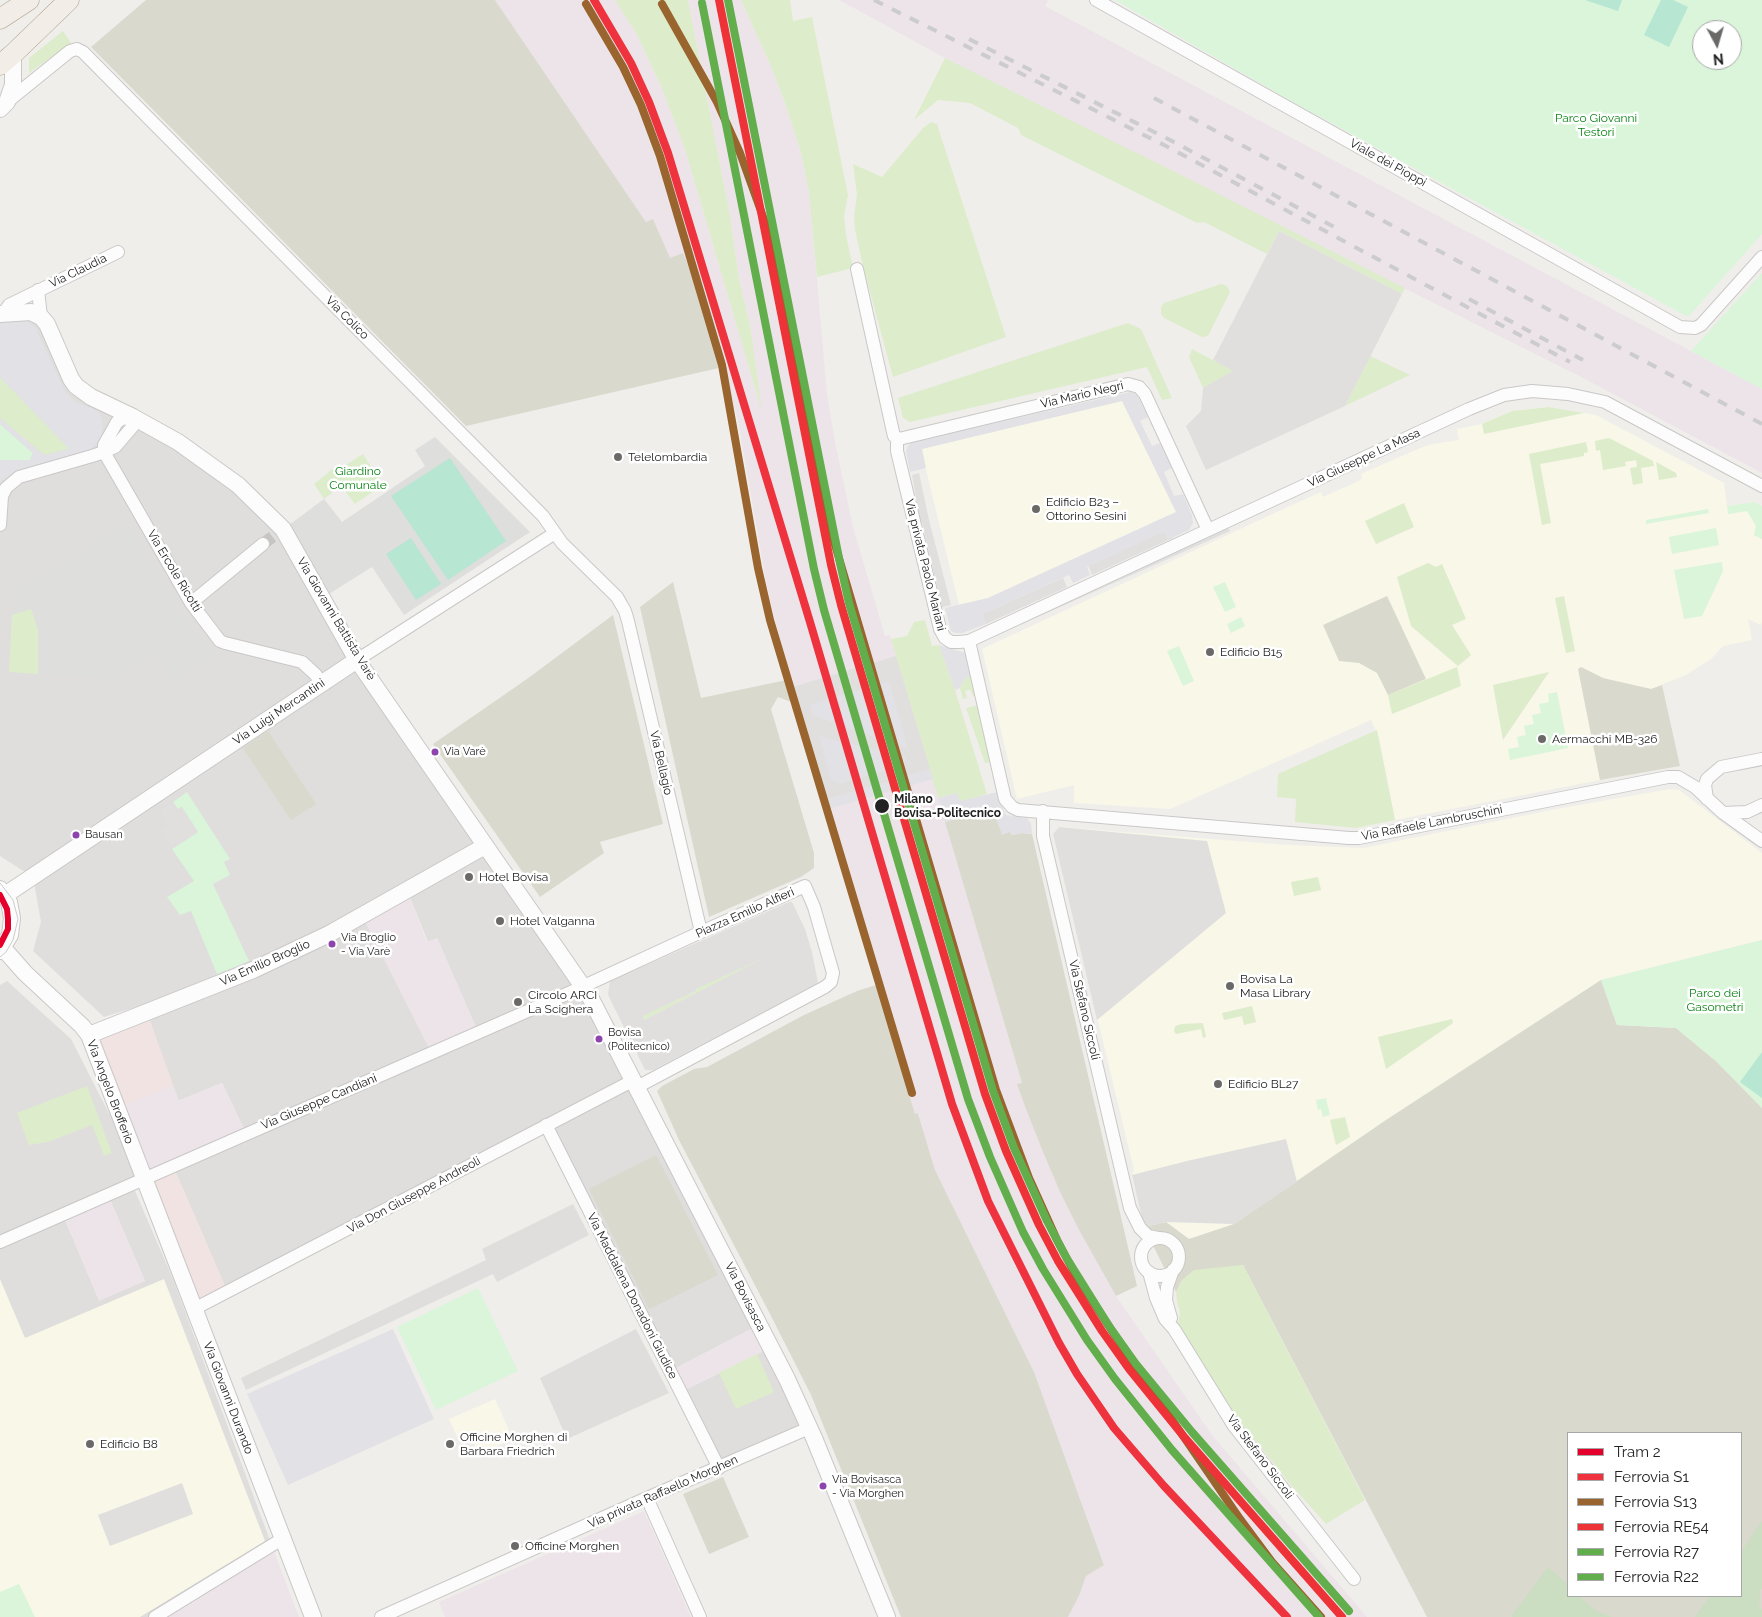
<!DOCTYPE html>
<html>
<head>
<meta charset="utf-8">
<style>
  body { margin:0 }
  #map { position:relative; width:1762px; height:1617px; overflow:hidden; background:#f0eeeb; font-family:Raleway,sans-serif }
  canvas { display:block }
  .legend { position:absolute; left:1567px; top:1432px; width:175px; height:165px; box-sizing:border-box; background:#fff; border:1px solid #a7a7a7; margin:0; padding:6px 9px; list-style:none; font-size:15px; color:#222 }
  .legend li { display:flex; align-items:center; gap:10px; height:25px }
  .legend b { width:25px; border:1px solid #a7a7a7 }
  .north { position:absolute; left:1692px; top:20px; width:50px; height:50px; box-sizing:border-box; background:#fff; border:1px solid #a7a7a7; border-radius:50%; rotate:174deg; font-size:14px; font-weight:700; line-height:20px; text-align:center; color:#222 }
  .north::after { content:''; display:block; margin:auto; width:18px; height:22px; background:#6a6968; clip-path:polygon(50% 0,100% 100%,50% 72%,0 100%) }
</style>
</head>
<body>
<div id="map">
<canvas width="1762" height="1617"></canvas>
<ul class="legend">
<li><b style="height:6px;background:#e4002b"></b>Tram 2</li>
<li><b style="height:6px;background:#ee333e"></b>Ferrovia S1</li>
<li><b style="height:6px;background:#99642e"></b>Ferrovia S13</li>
<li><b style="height:6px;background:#ee3338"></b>Ferrovia RE54</li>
<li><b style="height:6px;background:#62ae4c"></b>Ferrovia R27</li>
<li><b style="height:6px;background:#62ae4c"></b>Ferrovia R22</li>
</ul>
<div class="north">N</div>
</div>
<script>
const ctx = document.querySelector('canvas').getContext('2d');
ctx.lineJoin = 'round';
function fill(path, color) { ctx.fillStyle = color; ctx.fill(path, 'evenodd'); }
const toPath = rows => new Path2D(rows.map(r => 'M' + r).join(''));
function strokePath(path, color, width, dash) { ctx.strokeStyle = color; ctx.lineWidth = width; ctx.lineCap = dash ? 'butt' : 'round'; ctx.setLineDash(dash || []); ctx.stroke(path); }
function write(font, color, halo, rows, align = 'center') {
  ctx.font = font + ' Raleway,sans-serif'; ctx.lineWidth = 5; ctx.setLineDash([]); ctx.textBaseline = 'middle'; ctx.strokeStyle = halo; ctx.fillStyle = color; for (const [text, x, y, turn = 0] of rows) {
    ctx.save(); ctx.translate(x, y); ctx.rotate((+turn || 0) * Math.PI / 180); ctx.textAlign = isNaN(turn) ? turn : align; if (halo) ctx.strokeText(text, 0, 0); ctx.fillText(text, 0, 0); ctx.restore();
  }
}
fill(toPath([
  [31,313,71,379,159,432,282,528,633,1079,227,1291,173,1166,478,1032,437,938,428,942,407,890,431,1052,246,1133,222,1083,178,1101,147,1013,253,970,104,1017,33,951,41,922,33,877,0,856,0,314],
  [7,981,71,1039,142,1178,0,1241,0,985],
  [634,1080,759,1325,670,1371,547,1126],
  [135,1191,173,1279,272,1546,157,1617,0,1617,0,1242,63,1215,99,1300,145,1281,108,1195],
  [573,1204,589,1235,497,1282,493,1274,246,1390,241,1378,486,1260,482,1249],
  [636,1329,669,1393,567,1439,540,1378],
  [770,1348,808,1427,719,1467,681,1392]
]), '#dfdedc');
fill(toPath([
  [147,1013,173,1085,117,1108,95,1034],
  [173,1166,227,1291,194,1308,144,1179]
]), '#f1e3e1');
fill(toPath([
  [495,0,615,0,618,3,636,33,661,86,685,149,761,408,751,330,739,279,730,216,688,0,741,0,770,64,785,103,801,153,809,193,813,234,827,394,836,447,853,527,885,636,890,635,1022,1083,1018,1085,1043,1152,1079,1230,1116,1296,1212,1435,1367,1617,1068,1617,1079,1596,1086,1576,1104,1564,1034,1372,935,1170,919,1114,915,1114,789,688,793,686,774,617,766,582,738,421,711,319,683,254,670,259,653,219,646,222],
  [839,0,1048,0,1045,6,1762,389,1762,473,1583,378,945,58],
  [407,890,427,942,437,938,478,1032,431,1052,362,916],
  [222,1083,246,1133,143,1178,117,1108,173,1085,179,1101],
  [108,1195,145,1281,99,1301,63,1215],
  [759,1325,770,1348,681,1392,670,1371],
  [644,1511,691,1617,445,1617,439,1602],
  [272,1546,299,1617,157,1617]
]), '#ede4e9');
fill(toPath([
  [1122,401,1176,512,988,598,959,605,921,449],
  [1549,407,1596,415,1724,483,1727,506,1754,502,1762,506,1762,622,1761,625,1748,619,1752,640,1723,646,1711,659,1686,675,1651,689,1605,679,1581,667,1600,780,1395,820,1379,738,1371,720,1170,809,1074,803,1074,785,1017,799,982,649,1292,505,1321,492,1323,497,1352,484,1362,479,1361,474,1418,449,1432,444,1459,440,1457,429,1482,424,1512,411],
  [1670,789,1679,790,1762,853,1762,940,1601,980,1234,1224,1189,1239,1166,1222,1144,1227,1132,1175,1134,1170,1053,834,1059,827,1288,845,1363,848,1562,808],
  [0,1279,25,1338,164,1279,265,1541,140,1617,0,1617],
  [495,1399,513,1439,479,1454,471,1436,459,1441,449,1419]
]), '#f8f7e8');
fill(toPath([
  [435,437,530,532,404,615,372,567,329,594,289,525,324,499,342,522,425,466,415,450],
  [129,523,184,616,214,653,174,681,154,651,115,680,9,672,15,584,28,585]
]), '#dededc');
fill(toPath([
  [146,0,495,0,646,222,653,219,670,258,683,253,711,319,723,367,466,426,91,47],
  [673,582,701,698,791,679,793,687,789,688,794,703,778,697,771,709,814,853,814,868,801,877,709,917,640,607],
  [1387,596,1426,679,1388,695,1377,673,1359,663,1339,661,1323,625],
  [613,615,663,824,600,842,604,853,540,897,433,744,527,679],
  [1581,667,1603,678,1651,689,1662,685,1680,766,1600,780,1578,669],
  [268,731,316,804,291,820,243,748],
  [993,808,1012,835,1022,833,1032,834,1137,1286,1116,1296,1079,1230,1061,1194,1043,1152,1026,1109,1017,1084,1022,1083,945,822],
  [1601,980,1617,1025,1676,1028,1717,1062,1762,1108,1762,1617,1514,1617,1513,1615,1511,1617,1427,1617,1243,1265,1182,1280,1176,1292,1144,1227,1166,1222,1189,1239,1234,1224,1386,1120],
  [1568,1433,1741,1433,1741,1596,1568,1596],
  [876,985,915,1114,918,1113,935,1170,1034,1372,1104,1565,1086,1576,1079,1596,1068,1617,901,1617,811,1395,770,1314,679,1140,657,1091,662,1086,694,1069,707,1067,804,1015,857,991],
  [656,1155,718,1275,649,1309,589,1189],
  [723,1477,749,1537,709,1554,683,1494]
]), '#d9d9cd');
fill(toPath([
  [615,0,688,0,730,216,739,279,751,330,762,412,685,149,661,86,636,33],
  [741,0,790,0,793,21,812,17,848,195,844,216,846,235,853,268,817,277,809,193,801,153,785,103,770,64],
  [63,31,71,43,29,73,29,58],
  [945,58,1175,172,1405,288,1402,294,1279,231,1267,254,1204,222,1197,223,1021,135,1018,128,970,103,938,100,914,120],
  [931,122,937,124,1006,337,893,377,863,266,855,230,854,216,857,195,853,164,882,177,923,128],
  [1221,284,1227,286,1230,292,1208,336,1202,337,1164,318,1161,314,1161,307,1164,303],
  [1128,323,1141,329,1172,398,1162,400,1147,367,910,422,903,418,898,398],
  [1192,349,1234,371,1203,388,1189,357],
  [1370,356,1410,375,1345,406],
  [0,377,70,449,44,455,0,418],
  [1549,407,1584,413,1484,434,1482,424,1512,411],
  [1609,438,1653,461,1654,466,1641,468,1643,483,1633,485,1630,468,1637,467,1636,460,1625,462,1626,466,1603,470,1600,450,1596,451,1595,441],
  [1586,442,1588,452,1584,453,1584,456,1540,464,1551,523,1542,525,1529,454],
  [363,454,383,485,355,504,341,486,324,499,314,484,336,466,338,470],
  [1656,462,1676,473,1677,477,1659,480],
  [1404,503,1414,527,1376,544,1365,521],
  [1428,563,1436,567,1442,564,1466,619,1452,625,1471,655,1458,666,1411,626,1397,577],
  [1564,596,1575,651,1566,653,1555,598],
  [31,609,38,630,38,674,9,672,12,615],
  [925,620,932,646,939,645,955,690,987,794,960,802,957,793,938,798,891,639,907,636,914,622],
  [1457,667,1461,686,1392,714,1388,695],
  [1549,672,1503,740,1493,685],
  [972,673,976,696,973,696,970,690,965,691,967,698,963,699,960,688,963,681],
  [978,705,991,762,985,763,966,708],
  [1377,730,1395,820,1356,828,1295,822,1296,799,1277,797,1278,774],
  [1318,877,1321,890,1294,896,1291,882],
  [777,952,644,1020,642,1016,696,991,695,989],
  [1252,1006,1256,1022,1244,1025,1242,1016,1224,1020,1222,1013],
  [1452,1019,1453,1023,1386,1069,1378,1037],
  [1203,1023,1206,1037,1203,1038,1201,1029,1176,1034,1174,1031,1175,1026,1182,1024],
  [87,1086,112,1153,104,1156,92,1125,48,1142,29,1145,17,1113],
  [1345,1117,1350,1137,1336,1145,1330,1120],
  [1243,1265,1365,1500,1326,1524,1290,1484,1228,1407,1178,1323,1180,1313,1177,1302,1176,1292,1182,1280,1194,1270],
  [757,1354,774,1392,736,1409,719,1373]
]), '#ddeccb');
fill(toPath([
  [1762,1521,1762,1589,1760,1589,1759,1608,1762,1609,1762,1617,1695,1617,1710,1596,1741,1596,1741,1552],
  [1548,1567,1568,1585,1568,1596,1579,1596,1596,1611,1613,1617,1511,1617]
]), '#cbdec1');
fill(toPath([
  [1115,0,1762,0,1762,234,1688,317,1300,106],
  [1702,30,1732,30,1732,60,1702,60],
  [1762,273,1762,389,1691,351],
  [0,424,33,453,30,460,0,460],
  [1754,502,1762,506,1762,539,1754,535,1756,526,1747,511,1728,514,1728,512,1727,506],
  [1708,509,1709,513,1646,524,1646,520],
  [1716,528,1719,545,1672,554,1669,537],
  [1722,562,1723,571,1702,616,1684,619,1674,570],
  [1225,582,1236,607,1225,612,1213,587],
  [1241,617,1245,626,1231,633,1227,624],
  [1179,646,1194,681,1183,686,1167,651],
  [1557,692,1568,748,1510,760,1508,749,1519,747,1517,737,1526,735,1524,726,1534,724,1532,715,1541,713,1539,704,1549,702,1548,694],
  [187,792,230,859,224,862,230,875,213,884,249,961,217,974,191,911,180,915,167,897,194,881,172,849,198,832,181,807,178,809,173,802],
  [1762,940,1762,1108,1717,1062,1676,1028,1617,1025,1601,980],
  [1326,1098,1330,1115,1323,1117,1321,1109,1318,1110,1316,1100],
  [478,1288,518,1371,436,1410,397,1327],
  [19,1584,35,1617,0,1617,0,1592]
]), '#daf5da');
fill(toPath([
  [1585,0,1622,0,1618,11],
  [1661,0,1673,0,1688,7,1669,47,1644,35],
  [450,458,506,541,448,580,391,496],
  [411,538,441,584,416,600,386,554],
  [1762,1052,1762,1098,1740,1082]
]), '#b7e6d2');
fill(toPath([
  [1279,231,1402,294,1345,406,1206,470,1186,426,1201,411,1203,388,1233,371,1213,360],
  [919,473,929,520,951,605,942,607,922,522,920,522,912,475],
  [1227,525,1230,531,991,638,989,635],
  [1169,529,1173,538,1092,575,1088,565],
  [1063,578,1067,587,986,624,982,614],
  [896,656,930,769,822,801,789,688],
  [173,802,177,809,182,807,198,832,172,849,161,831,169,825,159,811],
  [1059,827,1207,841,1226,913,1097,1020,1053,834],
  [789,902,792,902,805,929,812,952,818,983,653,1070,645,1070,610,999,608,994,610,981],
  [764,958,644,1020,643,1016,696,991,696,989],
  [1286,1139,1297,1182,1234,1224,1166,1222,1144,1227,1132,1175,1187,1161],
  [182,1483,193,1514,110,1546,98,1515]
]), '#e0dfde');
fill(toPath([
  [25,320,35,327,65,391,74,401,99,412,102,422,102,434,97,443,88,452,15,471,0,482,0,460,30,460,33,453,0,424,0,418,44,455,69,449,0,377,0,322],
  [1130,392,1137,394,1148,417,1140,421,1152,446,1160,443,1172,468,1164,472,1174,496,1183,494,1192,515,1193,523,1189,530,1167,540,1164,532,1087,567,1090,575,1073,583,1069,575,982,614,986,624,962,633,956,633,951,631,945,608,988,598,1176,512,1122,401,922,449,926,468,910,472,906,452,908,446,912,442],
  [939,645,966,653,972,673,963,681,960,688,955,690],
  [889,681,908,749,812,715,809,705],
  [819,736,880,751,906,757,904,765,840,784,831,779],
  [930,769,933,779,825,810,822,801],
  [997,792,999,800,1006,815,1027,818,1031,824,1032,834,1022,833,1011,835,1010,832,1002,835,992,808,945,822,938,798,957,793,960,801],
  [393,1329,434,1419,288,1485,247,1394]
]), '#e2e1e5');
strokePath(toPath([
  [263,544,276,534]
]), '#c7c5c3', 12, [12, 6]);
const minor = toPath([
  [1096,0,1680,327,1695,328,1701,325,1762,257],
  [7,102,70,51,77,49,83,52,543,516,562,543,617,597,625,611,628,621,701,932],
  [857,269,893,432,894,436,899,439],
  [38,290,41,317],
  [3,314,9,305,118,252],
  [899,439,897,443,897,451,940,629,945,638,951,642,959,642,969,641,1469,409,1504,395,1532,391,1568,394,1605,402,1762,486],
  [899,439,1128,384,1139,387,1145,394,1208,530],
  [104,452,191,603,220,641,225,643,302,662,316,675,321,684],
  [0,525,2,496,6,488,19,477,92,456,104,452,115,447,133,426,133,417,122,419,117,422,104,445,104,452],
  [191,603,263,544],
  [969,641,1005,799,1012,807,1018,810,1349,838,1359,838,1668,777,1678,777,1695,787,1723,813,1762,841],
  [357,660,555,533],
  [1707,799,1705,785,1707,779,1721,767,1762,759],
  [1043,811,1043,836,1130,1208,1140,1228,1148,1236,1158,1238],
  [1723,813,1747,812,1762,805],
  [546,1125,719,1468],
  '1141 1257a19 19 0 1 1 38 0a19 19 0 1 1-38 0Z',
  [0,1242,571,992,701,932,805,886,814,907,833,973,831,982,825,987,637,1087],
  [1149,1272,1156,1298,1165,1319,1174,1329,1234,1426,1354,1579],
  [194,1309,634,1080],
  [1171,1318,1166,1300,1167,1287,1173,1270],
  [647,1498,700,1617],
  [155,1617,282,1539],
  [381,1617,647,1498,809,1428]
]);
const tertiary = toPath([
  [0,109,7,102,13,85,13,54],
  [0,314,31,312,41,317,47,324,71,379,76,386,91,397,133,417,178,442,238,485,283,529,357,660,590,997,787,1379,814,1438,887,1617],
  [0,889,9,902,12,918,10,935,0,951],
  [5,895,357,660],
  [3,948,25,973,82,1026,89,1035,313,1617],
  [89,1035,253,970,329,934,485,846]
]);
const primary = toPath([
  [0,19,29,0],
  [0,65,13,54,69,0]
]);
strokePath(minor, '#c9c8c7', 14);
strokePath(tertiary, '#c9c8c7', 18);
strokePath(primary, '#a79c86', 21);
strokePath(minor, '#fdfcfc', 12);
strokePath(tertiary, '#fdfcfc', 16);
strokePath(primary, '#f3ede7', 20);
strokePath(toPath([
  [0,883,13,900,18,919,13,940,6,952,0,957]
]), '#ccc', 1);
strokePath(toPath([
  [874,0,1166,146,1570,362],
  [969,39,1170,140,1340,230],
  [1154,98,1762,424],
  [1469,299,1583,360]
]), '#ccc', 4, [10, 10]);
strokePath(toPath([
  [594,0,631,63,649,102,668,153,810,622,952,1104,988,1201,1059,1343,1077,1374,1114,1428,1164,1486,1287,1617]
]), '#ee333e', 8);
strokePath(toPath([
  [586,4,623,67,641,105,660,156,722,365,758,568,770,620,912,1093],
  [662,4,717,102,740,153,766,225,819,488,833,538,996,1090,1029,1178,1057,1240,1075,1274,1127,1354,1240,1519,1272,1562,1321,1617]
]), '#99642e', 8);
strokePath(toPath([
  [719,0,831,565,841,605,985,1094,1006,1151,1039,1225,1058,1261,1102,1331,1129,1369,1185,1438,1342,1617]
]), '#ee3338', 8);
strokePath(toPath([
  [728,0,840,563,849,603,993,1091,1014,1148,1047,1221,1066,1257,1109,1326,1136,1364,1192,1432,1349,1611]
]), '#62ae4c', 8);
strokePath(toPath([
  [702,3,814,569,824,610,968,1099,990,1157,1023,1232,1043,1269,1087,1340,1115,1379,1172,1450,1319,1617]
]), '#62ae4c', 8);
strokePath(toPath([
  [0,895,7,909,8,919,8,929,0,945]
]), '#e4002b', 6);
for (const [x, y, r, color] of [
  [618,457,5,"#6a6968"],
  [1036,509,5,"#6a6968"],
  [1210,652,5,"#6a6968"],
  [1542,739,5,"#6a6968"],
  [435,752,4.5,"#8e44ad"],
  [882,806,8,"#222"],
  [76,835,4.5,"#8e44ad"],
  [469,877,5,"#6a6968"],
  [500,921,5,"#6a6968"],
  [332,944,4.5,"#8e44ad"],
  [1230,986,5,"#6a6968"],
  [518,1002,5,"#6a6968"],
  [599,1039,4.5,"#8e44ad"],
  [1218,1084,5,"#6a6968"],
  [90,1444,5,"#6a6968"],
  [450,1444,5,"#6a6968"],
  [823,1486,4.5,"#8e44ad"],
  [515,1546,5,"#6a6968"]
]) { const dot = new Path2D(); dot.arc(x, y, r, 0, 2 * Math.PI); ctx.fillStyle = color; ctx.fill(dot); strokePath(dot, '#fff', 2); }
write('11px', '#222', '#fff', [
  ["Via Varè",444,752],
  ["Bausan",85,835],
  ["Via Broglio",341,938],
  ["- Via Varè",341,952],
  ["Bovisa",608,1033],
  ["(Politecnico)",608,1047],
  ["Via Bovisasca",832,1480],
  ["- Via Morghen",832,1494]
], 'left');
write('12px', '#0c8416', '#fff', [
  ["Parco Giovanni",1596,118],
  ["Testori",1596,132],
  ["Giardino",358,471],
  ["Comunale",358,485],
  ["Parco dei",1715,993],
  ["Gasometri",1715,1007]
]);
write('12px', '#222', '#fff', [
  ["Viale dei Pioppi",1388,163,29],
  ["Via Claudia",78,271,-26],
  ["Via Colico",347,318,45],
  ["Via Mario Negri",1082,395,-13],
  ["Via Giuseppe La Masa",1364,458,-25],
  ["Via privata Paolo Mariani",925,565,76],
  ["Via Ercole Ricotti",174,571,59],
  ["Via Giovanni Battista Varè",336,619,59],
  ["Via Luigi Mercantini",279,712,-34],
  ["Via Bellagio",661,763,77],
  ["Via Raffaele Lambruschini",1432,823,-11],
  ["Piazza Emilio Alfieri",745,913,-24],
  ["Via Emilio Broglio",265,963,-24],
  ["Via Stefano Siccoli",1084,1010,77],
  ["Via Angelo Brofferio",110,1092,69],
  ["Via Giuseppe Candiani",319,1102,-23],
  ["Via Don Giuseppe Andreoli",414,1195,-28],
  ["Via Maddalena Donadoni Giudice",632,1296,63],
  ["Via Bovisasca",745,1297,63],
  ["Via Giovanni Durando",228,1398,69],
  ["Via Stefano Siccoli",1260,1457,53],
  ["Via privata Raffaello Morghen",663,1492,-24]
]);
write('12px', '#222', '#fff', [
  ["Telelombardia",628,457],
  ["Edificio B23 –",1046,502],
  ["Ottorino Sesini",1046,516],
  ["Edificio B15",1220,652],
  ["Aermacchi MB-326",1552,739],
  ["Hotel Bovisa",479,877],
  ["Hotel Valganna",510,921],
  ["Bovisa La",1240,979],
  ["Masa Library",1240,993],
  ["Circolo ARCI",528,995],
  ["La Scighera",528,1009],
  ["Edificio BL27",1228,1084],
  ["Officine Morghen di",460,1437],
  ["Barbara Friedrich",460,1451],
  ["Edificio B8",100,1444],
  ["Officine Morghen",525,1546]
], 'left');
write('bold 12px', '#222', '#fff', [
  ["Milano",894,799],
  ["Bovisa-Politecnico",894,813]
], 'left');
</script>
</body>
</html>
